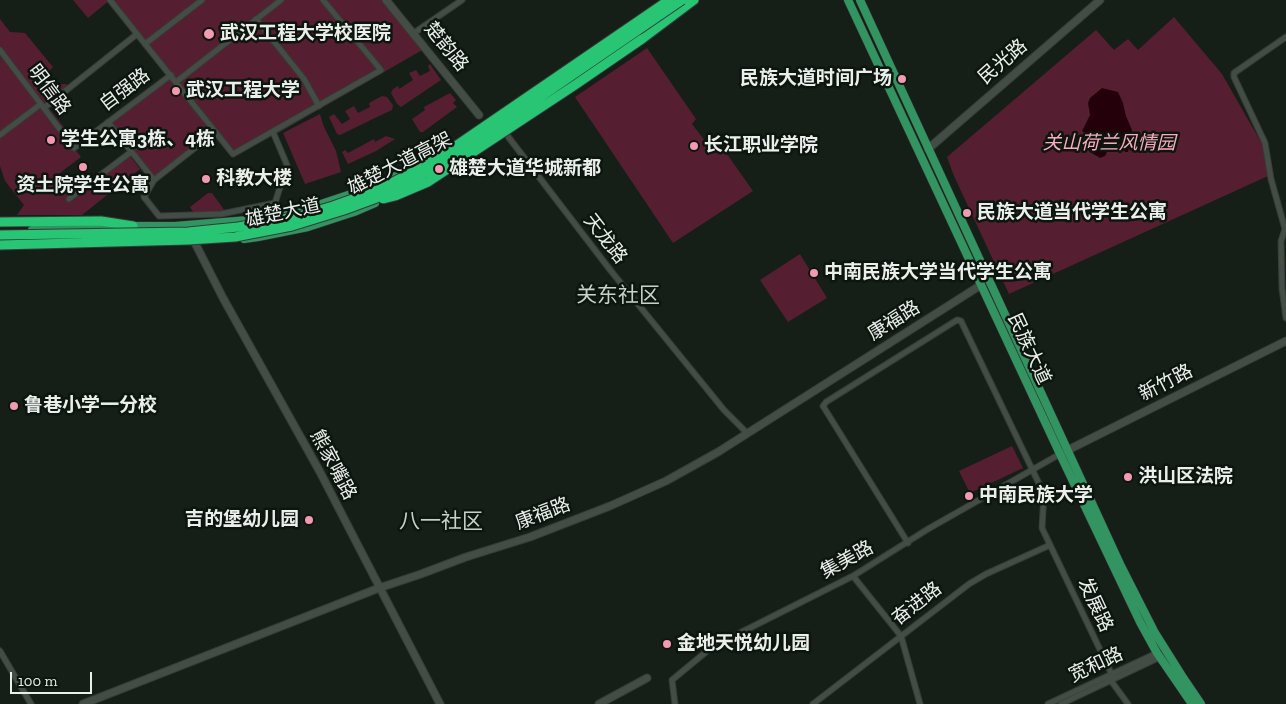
<!DOCTYPE html>
<html>
<head>
<meta charset="utf-8">
<style>
  body { margin:0 }
  #map { position:relative; width:1286px; height:704px; overflow:hidden; background:#161e18; font-family:"Zilla Slab",serif }
  canvas { display:block }
  .scale { position:absolute; left:10px; top:672px; width:82px; height:22px; box-sizing:border-box; border:2px solid #eaefeb; border-top:0; padding-left:6px; font-size:15px; line-height:18px; white-space:nowrap; color:#eaefeb; -webkit-text-stroke:4px #0d150f; paint-order:stroke }
</style>
</head>
<body>
<div id="map">
<canvas width="1286" height="704"></canvas>
<div class="scale">100 m</div>
</div>
<script>
const ctx = document.querySelector('canvas').getContext('2d');
ctx.lineJoin = 'round';
function fill(path, color) { ctx.fillStyle = color; ctx.fill(path, 'evenodd'); }
const toPath = rows => new Path2D(rows.map(r => 'M' + r).join(''));
function strokePath(path, color, width, dash) { ctx.strokeStyle = color; ctx.lineWidth = width; ctx.lineCap = dash ? 'butt' : 'round'; ctx.setLineDash(dash || []); ctx.stroke(path); }
function write(font, color, halo, rows, align = 'center') {
  ctx.font = font + ' "Zilla Slab","Noto Sans SC",serif'; ctx.lineWidth = 5; ctx.setLineDash([]); ctx.textBaseline = 'middle'; ctx.strokeStyle = halo; ctx.fillStyle = color; for (const [text, x, y, turn = 0] of rows) {
    ctx.save(); ctx.translate(x, y); ctx.rotate((+turn || 0) * Math.PI / 180); ctx.textAlign = isNaN(turn) ? turn : align; if (halo) ctx.strokeText(text, 0, 0); ctx.fillText(text, 0, 0); ctx.restore();
  }
}
fill(toPath([
  [73,0,110,0,88,18],
  [110,0,382,0,424,49,278,133,273,132,233,154,215,132,154,180,108,122,170,75],
  [1174,17,1222,74,1262,144,1268,176,1009,294,954,176,947,157,1096,30,1114,50,1128,39,1138,50],
  [0,19,10,32,25,33,53,67,43,77,51,90,59,84,66,84,69,88,47,106,78,145,74,148,81,157,56,176,69,194,69,199,71,202,130,156,140,169,82,215,86,215,17,215,24,205,5,181,0,166],
  [647,48,696,119,692,124,705,141,715,137,753,191,673,243,575,97],
  [430,64,441,80,401,107,397,104,391,93,393,89,398,86,399,89,413,80,409,73,416,70,420,76,430,71,428,66],
  [450,93,456,100,453,103,457,107,423,132,420,132,412,119,425,110,424,107],
  [382,96,387,97,393,105,392,110,377,117,340,135,337,134,329,117,334,114,342,124,350,119,345,111,354,106,358,113,370,107,369,103],
  [320,114,324,127,336,151,341,172,305,184,283,133],
  [386,136,395,139,376,151,348,164,342,152,345,150,348,153,374,139,375,142],
  [208,193,212,193,225,211,194,213,190,207],
  [800,254,827,298,788,322,760,280],
  [1012,446,1023,468,970,493,959,471]
]), '#551f31');
fill(toPath([
  [1102,88,1118,92,1123,103,1126,116,1132,130,1132,134,1135,141,1129,147,1128,152,1125,152,1124,147,1121,144,1117,143,1109,148,1105,156,1100,158,1090,152,1087,148,1090,145,1090,138,1086,133,1082,131,1090,115,1088,103,1090,98]
]), '#24000b');
const street = toPath([
  [110,0,233,154,381,70,323,0],
  [256,19,304,79,319,106],
  [414,33,462,0],
  [1286,37,1234,73,1234,77,1265,143,1271,179,1285,229,1281,241,1282,288,1286,318],
  [145,44,202,0],
  [0,50,74,148,171,75],
  [176,82,281,0],
  [44,108,137,34],
  [108,122,154,180,215,132],
  [503,130,611,271,724,410,747,433],
  [273,132,287,165,275,203,277,212],
  [0,135,41,104],
  [154,180,144,197,159,216,221,214,275,203],
  [69,199,131,152],
  [908,543,823,406,826,402,957,320,961,321,1044,494,1042,528,1114,679],
  [853,576,901,636,920,704],
  [0,651,31,704],
  [1109,678,1128,704],
  [675,704,672,680,712,647,853,576,928,529,1060,454],
  [813,704,969,584,986,574,1050,545],
  [1048,704,1157,653],
  [1061,704,1160,657]
]);
const secondary = toPath([
  [386,0,479,115],
  [928,149,1100,0],
  [195,243,223,298,320,472,440,704],
  [1060,454,1286,341],
  [83,704,379,588,421,574,466,557,530,537,610,506,666,481,718,452,981,285],
  [599,704,647,678]
]);
const primary = toPath([
  [848,0,1060,454,1140,622,1157,653,1192,704],
  [860,0,1120,564,1155,633,1182,676,1201,704],
  [415,184,437,171],
  [32,230,133,226,175,226,261,219,292,212,324,203,372,187,400,174],
  [244,239,258,237,308,227,354,212,375,203]
]);
const highway = toPath([
  [642,39,694,0],
  [0,222,101,221,133,226]
]);
strokePath(street, '#363b37', 7);
strokePath(secondary, '#363b37', 9);
strokePath(primary, '#363b37', 9);
strokePath(highway, '#363b37', 11);
strokePath(street, '#434c45', 5);
strokePath(secondary, '#434c45', 7);
strokePath(primary, '#329561', 8);
strokePath(highway, '#27c574', 9);
const highwayBridge = toPath([
  [383,199,395,196,428,182,575,85,642,39],
  [0,235,188,232,238,227,299,216,333,206,375,191,407,175,441,156,669,0],
  [0,245,188,240,235,237,292,226,344,210,382,196,444,163,682,0]
]);
strokePath(highwayBridge, '#363b37', 11, []);
strokePath(highwayBridge, '#27c574', 9);
for (const [x, y, r, color] of [
  [209,34,6,"#f19ab2"],
  [902,79,5,"#f19ab2"],
  [176,91,5,"#f19ab2"],
  [51,140,5,"#f19ab2"],
  [694,146,5,"#f19ab2"],
  [83,167,5,"#f19ab2"],
  [439,169,5,"#f19ab2"],
  [206,179,5,"#f19ab2"],
  [967,213,5,"#f19ab2"],
  [814,273,5,"#f19ab2"],
  [14,406,5,"#f19ab2"],
  [1128,477,5,"#f19ab2"],
  [969,496,5,"#f19ab2"],
  [309,520,5,"#f19ab2"],
  [667,644,5,"#f19ab2"]
]) { const dot = new Path2D(); dot.arc(x, y, r, 0, 2 * Math.PI); ctx.fillStyle = color; ctx.fill(dot); strokePath(dot, '#0d150f', 2); }
write('bold 19px', '#eaefeb', '#0d150f', [
  ["武汉工程大学校医院",220,34],
  ["民族大道时间广场",892,79,"right"],
  ["武汉工程大学",186,91],
  ["学生公寓3栋、4栋",61,140],
  ["长江职业学院",704,146],
  ["雄楚大道华城新都",449,169],
  ["科教大楼",216,179],
  ["资土院学生公寓",83,186,"center"],
  ["民族大道当代学生公寓",977,213],
  ["中南民族大学当代学生公寓",824,273],
  ["鲁巷小学一分校",24,406],
  ["洪山区法院",1138,477],
  ["中南民族大学",979,496],
  ["吉的堡幼儿园",299,520,"right"],
  ["金地天悦幼儿园",677,644]
], 'left');
write('19px', '#eaefeb', '#0d150f', [
  ["楚韵路",446,47,51],
  ["民光路",1003,62,-41],
  ["明信路",49,90,53],
  ["自强路",125,90,-37],
  ["雄楚大道高架",400,164,-27],
  ["雄楚大道",283,213,-12],
  ["天龙路",605,239,52],
  ["康福路",894,321,-32],
  ["民族大道",1029,349,65],
  ["新竹路",1166,383,-27],
  ["熊家嘴路",333,465,62],
  ["康福路",543,514,-21],
  ["集美路",847,560,-29],
  ["奋进路",917,604,-38],
  ["发展路",1095,605,65],
  ["宽和路",1096,665,-25]
]);
write('italic 19px', '#fcaac0', '#0d150f', [
  ["关山荷兰风情园",1109,144]
]);
write('21px', '#c7d1ca', '#0d150f', [
  ["关东社区",618,296],
  ["八一社区",441,522]
]);
</script>
</body>
</html>
